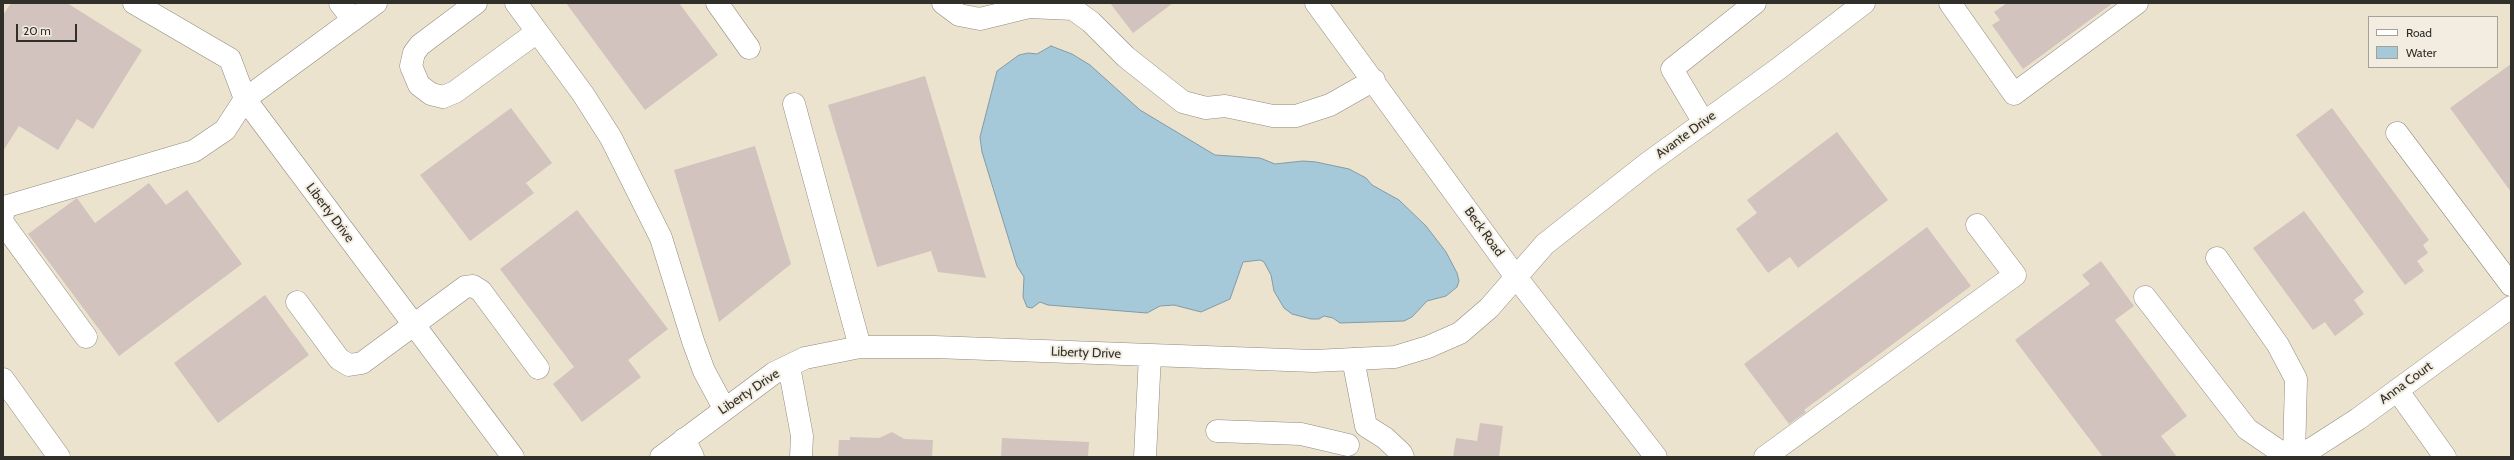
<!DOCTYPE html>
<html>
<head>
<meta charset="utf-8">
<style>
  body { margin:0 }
  #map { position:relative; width:2514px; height:460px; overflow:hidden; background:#f2ede0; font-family:Cabin,sans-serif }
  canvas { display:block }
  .frame { position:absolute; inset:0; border:4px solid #312f2a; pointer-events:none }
  .legend { position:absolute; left:2368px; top:16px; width:130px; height:52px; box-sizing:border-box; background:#f2ede0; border:1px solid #a5a197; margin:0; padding:5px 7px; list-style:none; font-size:12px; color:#312f2a }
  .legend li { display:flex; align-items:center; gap:8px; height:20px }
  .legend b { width:20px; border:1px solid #a5a197 }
  .scale { position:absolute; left:16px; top:24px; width:61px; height:18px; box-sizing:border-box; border:2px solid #312f2a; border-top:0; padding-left:5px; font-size:12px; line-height:14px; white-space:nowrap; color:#312f2a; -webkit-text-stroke:3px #f2ede0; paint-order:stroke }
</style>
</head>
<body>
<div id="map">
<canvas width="2514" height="460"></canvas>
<div class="frame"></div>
<ul class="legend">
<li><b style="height:5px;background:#fff"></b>Road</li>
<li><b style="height:11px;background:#a6c9da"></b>Water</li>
</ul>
<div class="scale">20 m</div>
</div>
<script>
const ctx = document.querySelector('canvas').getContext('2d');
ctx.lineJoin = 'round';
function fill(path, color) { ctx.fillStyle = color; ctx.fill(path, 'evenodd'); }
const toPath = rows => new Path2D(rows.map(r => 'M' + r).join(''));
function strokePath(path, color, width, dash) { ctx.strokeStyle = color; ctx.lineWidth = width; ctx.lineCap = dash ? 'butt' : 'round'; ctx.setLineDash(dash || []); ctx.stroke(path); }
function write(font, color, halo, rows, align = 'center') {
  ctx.font = font + ' Cabin,sans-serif'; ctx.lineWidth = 4; ctx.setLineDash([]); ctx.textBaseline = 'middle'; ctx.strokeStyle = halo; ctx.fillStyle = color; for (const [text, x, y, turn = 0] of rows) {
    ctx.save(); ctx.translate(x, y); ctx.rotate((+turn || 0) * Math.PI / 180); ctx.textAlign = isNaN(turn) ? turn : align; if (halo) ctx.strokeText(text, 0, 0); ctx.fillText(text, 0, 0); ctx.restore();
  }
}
fill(toPath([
  [3,3,2511,3,2511,457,3,457],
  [2369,17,2497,17,2497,67,2369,67]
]), '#ece3cf');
const water = toPath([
  [1051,46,1072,54,1090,65,1140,110,1215,155,1260,158,1275,164,1303,161,1316,162,1349,169,1366,178,1372,185,1399,200,1426,226,1446,252,1457,273,1459,281,1457,287,1446,296,1427,301,1412,317,1404,321,1340,323,1333,318,1324,316,1319,319,1311,319,1292,314,1284,308,1274,291,1271,275,1264,262,1260,260,1243,262,1230,299,1201,312,1174,305,1160,306,1147,313,1048,305,1040,302,1032,308,1027,307,1023,297,1024,277,1017,266,982,152,980,137,997,71,1019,55,1028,53,1037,54,1051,46]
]);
fill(water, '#a6c9da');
strokePath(water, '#839ba5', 1);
fill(toPath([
  [11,3,67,3,142,50,93,129,77,119,58,150,19,126,3,151,3,15],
  [566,3,679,3,718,55,645,110],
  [1110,3,1173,3,1133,33],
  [2007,3,2113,3,2023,69,1992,25,2000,20,1994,12],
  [2511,64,2511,192,2450,108],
  [925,76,986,278,938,272,931,251,877,267,828,105],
  [511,108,552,163,526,183,534,193,470,241,420,175],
  [2332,108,2429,240,2423,245,2428,253,2417,261,2424,271,2405,285,2296,135],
  [1837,132,1888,200,1798,268,1790,257,1768,273,1736,229,1757,213,1747,200],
  [755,146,791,264,719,322,674,170],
  [149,183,166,205,187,190,242,264,119,356,28,234,77,198,95,223],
  [577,210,668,329,628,360,641,377,582,422,553,384,574,367,500,269],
  [2304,211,2364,292,2354,300,2364,314,2335,336,2325,322,2313,330,2253,248],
  [1927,227,1971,286,1804,410,1806,412,1789,424,1744,364],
  [2101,261,2134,306,2115,320,2187,416,2161,436,2177,457,2103,457,2015,340,2090,284,2082,275],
  [265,295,309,355,218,423,174,363],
  [1480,423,1503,426,1499,457,1453,457,1456,438,1477,441],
  [892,432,904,439,933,440,932,457,838,457,839,440,850,440,850,437,879,438],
  [1002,438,1089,442,1088,457,1001,457]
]), '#d2c3be');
const minor = toPath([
  [340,3,353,20],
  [376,3,245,99,513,457],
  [476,3,420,45,414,53,411,66,419,85,431,94,443,97,455,92,537,32],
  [516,3,583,94,611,138,661,238,693,341,704,371,724,408],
  [717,3,749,48],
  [943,3,959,15,980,19,1029,7,1073,9,1091,22,1126,57,1183,102,1206,108,1225,106,1273,116,1296,116,1330,105,1374,80],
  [1316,3,1516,277,1656,457],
  [1950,3,2014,94,2137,3],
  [794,104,860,347],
  [1704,123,1672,69,1755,3],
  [2397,133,2511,285],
  [3,215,4,207,194,151,225,130,245,99,230,59,134,3],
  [3,223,86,337],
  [2217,258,2278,345,2296,379,2294,457],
  [2145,297,2247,429,2288,457],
  [297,302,339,359,349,365,362,363,465,287,473,286,481,291,538,368],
  [1353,359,1366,426,1385,438,1401,453,1403,457],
  [789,366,802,436,801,457],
  [3,379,59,457],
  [2397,390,2445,457],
  [1217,431,1301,434,1348,445],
  [684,439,693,457],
  [661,457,774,373,805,358,860,347,934,347,1314,361,1395,357,1428,347,1460,333,1489,308,1545,244,1648,163,1778,69,1864,3],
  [1145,457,1150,355],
  [1765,457,2015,275,1977,225],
  [2299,457,2358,419,2511,307]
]);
strokePath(minor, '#908b7f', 23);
strokePath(minor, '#fff', 22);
write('13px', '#312f2a', '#f2ede0', [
  ["Avante Drive",1686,135,-36],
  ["Liberty Drive",330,213,53],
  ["Beck Road",1484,232,54],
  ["Liberty Drive",1086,353,2],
  ["Anna Court",2406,383,-36],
  ["Liberty Drive",749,392,-34]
]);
</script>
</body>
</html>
